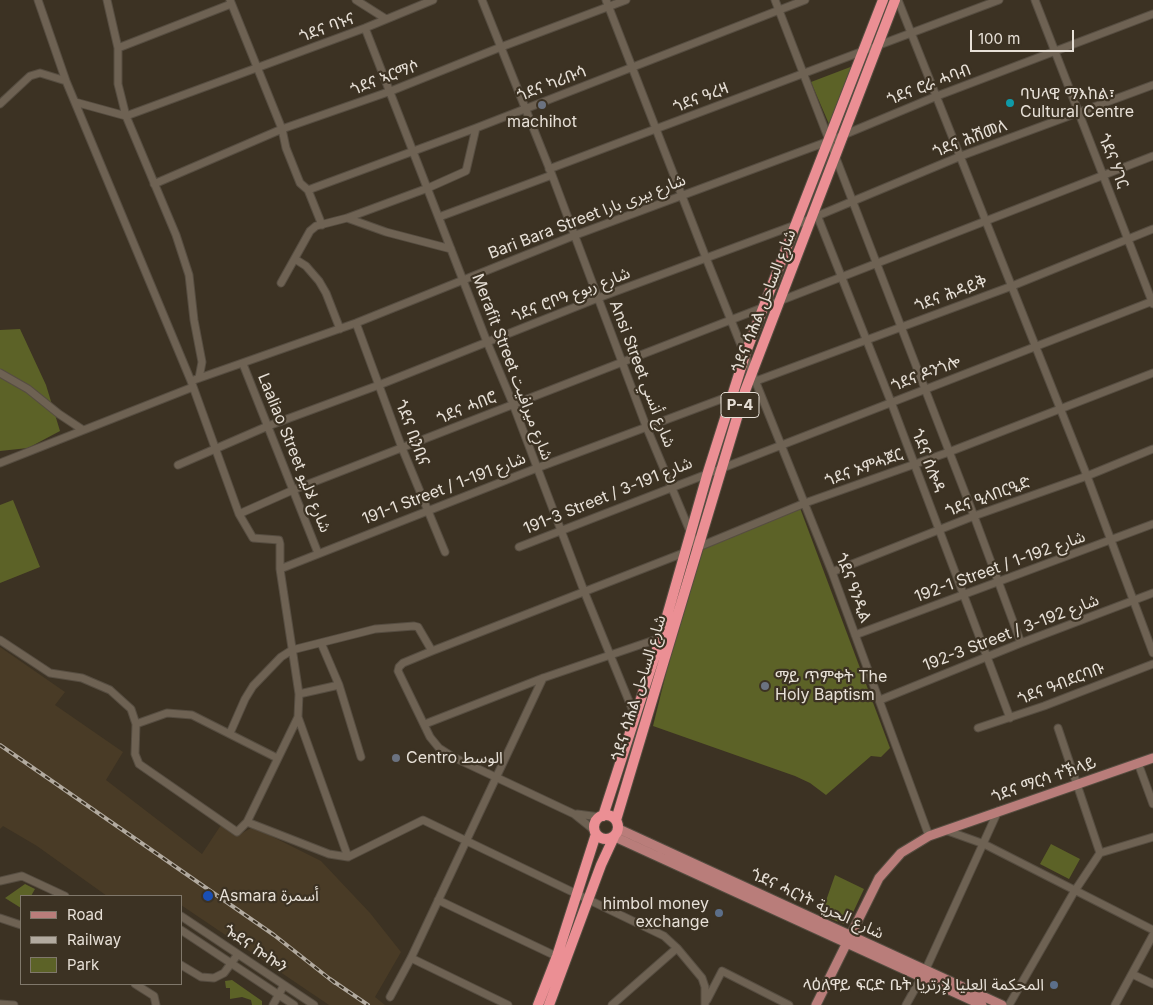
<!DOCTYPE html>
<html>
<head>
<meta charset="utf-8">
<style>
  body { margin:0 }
  #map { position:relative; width:1153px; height:1005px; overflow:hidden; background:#3c3223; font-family:Inter,sans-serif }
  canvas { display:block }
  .legend { position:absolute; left:20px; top:895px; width:162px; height:90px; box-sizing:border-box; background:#3c3223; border:1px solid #80786b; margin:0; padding:6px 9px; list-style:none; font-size:15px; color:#e7e0d7 }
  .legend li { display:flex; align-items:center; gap:10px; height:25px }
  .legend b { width:25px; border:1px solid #80786b }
  .scale { position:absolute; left:970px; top:30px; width:104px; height:22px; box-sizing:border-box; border:2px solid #e7e0d7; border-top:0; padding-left:6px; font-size:15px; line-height:18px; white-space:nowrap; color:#e7e0d7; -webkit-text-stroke:4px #3c3223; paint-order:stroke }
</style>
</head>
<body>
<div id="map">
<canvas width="1153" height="1005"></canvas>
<ul class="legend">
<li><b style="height:6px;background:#b97d7a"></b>Road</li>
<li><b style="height:6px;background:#b2aa9f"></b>Railway</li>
<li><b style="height:14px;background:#5c6227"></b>Park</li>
</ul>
<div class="scale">100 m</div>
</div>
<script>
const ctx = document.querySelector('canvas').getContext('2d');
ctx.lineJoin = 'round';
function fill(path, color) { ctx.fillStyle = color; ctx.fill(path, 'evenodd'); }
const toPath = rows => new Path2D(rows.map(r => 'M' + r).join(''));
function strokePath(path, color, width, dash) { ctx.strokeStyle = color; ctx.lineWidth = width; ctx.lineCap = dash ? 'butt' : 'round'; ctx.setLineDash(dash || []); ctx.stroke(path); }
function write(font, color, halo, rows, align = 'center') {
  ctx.font = font + ' Inter,"Noto Sans Arabic","Noto Sans Ethiopic",sans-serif'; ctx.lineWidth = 4.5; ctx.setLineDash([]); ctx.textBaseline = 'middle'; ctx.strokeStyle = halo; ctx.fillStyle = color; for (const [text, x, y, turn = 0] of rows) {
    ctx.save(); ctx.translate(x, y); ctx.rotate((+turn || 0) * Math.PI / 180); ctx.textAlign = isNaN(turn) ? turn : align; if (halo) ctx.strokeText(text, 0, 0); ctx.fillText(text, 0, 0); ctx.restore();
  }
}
fill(toPath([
  [0,647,65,692,55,705,123,752,106,780,202,854,221,825,237,836,251,828,257,829,321,861,370,913,401,952,375,997,385,1005,329,1005,181,905,181,896,107,896,37,846,3,826,0,829]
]), '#493b26');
fill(toPath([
  [853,66,829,124,811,82],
  [20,329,46,385,60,431,28,448,0,451,0,330],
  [13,500,40,567,0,583,0,505],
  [800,508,890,748,881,757,871,756,826,795,810,783,795,776,653,726,697,548],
  [1051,844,1080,859,1069,879,1040,864],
  [835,875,864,889,849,921,844,924,821,915],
  [25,884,35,889,31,896,21,896,21,908,5,898],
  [232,980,262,1001,262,1005,252,1005,251,1000,242,997,230,999,230,988,226,988,225,981]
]), '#5c6227');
const minor = toPath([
  [38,0,66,81,191,381,239,514,253,538,279,540,280,544,280,569,299,694,298,717,348,857,423,820,664,936,677,948,702,978,705,987,705,1005],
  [107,0,118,48,118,84,126,116,176,235,189,275,194,320,202,362,199,378],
  [230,0,282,129,286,148,300,183,308,190,322,225],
  [356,0,386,19],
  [482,0,552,175,646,426,697,548],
  [606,0,706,258,832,572,929,836],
  [775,0,974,516,1021,643],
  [898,0,1087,476,1153,653],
  [1035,0,1153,304],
  [365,28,487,342,513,404,584,591,635,716],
  [118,48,231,4],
  [75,102,126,116,365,28,433,0],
  [0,104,30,76,40,73,66,81],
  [549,169,999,0],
  [154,184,282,129,391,91,501,47,626,0],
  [308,190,476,128,805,0],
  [817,215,891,402,1010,718],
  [439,217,552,175],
  [451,249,386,232,347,218,428,188,466,171,476,128],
  [295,259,306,266,319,281,326,293,340,329],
  [281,283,310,231,316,226,347,218],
  [356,323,402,448,445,552],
  [243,364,318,553],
  [0,373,28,389,59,414,83,430],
  [191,381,356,323,573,236,829,141,937,96,1153,14],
  [756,381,1012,286,1153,229],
  [0,463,193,387],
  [178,465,268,426,379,385,598,298,798,224,961,156,1153,85],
  [239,514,293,490,1153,156],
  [519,547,1153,301],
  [696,548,805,503,949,452,1153,373],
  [280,569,537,468,735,394],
  [832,572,974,516,1087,476,1153,449],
  [855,635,1153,524],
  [0,640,50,673,82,678,110,690,131,709,136,724,135,754,139,764,237,832,247,822],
  [321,643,339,685,361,757],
  [299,694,339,685],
  [880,700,1021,643,1153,593],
  [298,717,247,822,329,854,348,857],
  [136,724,167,713,192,715,277,758],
  [425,724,543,678,663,637],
  [978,728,1044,706,1153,664],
  [1058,728,1100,853],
  [230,733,245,699,253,686,281,657,292,650,375,629,414,626,418,627,432,651],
  [1138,763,1153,804],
  [577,814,600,817],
  [594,830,574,814,453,757,439,748,430,737,398,671,399,667,403,663,432,651,686,552],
  [945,830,984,844,1153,930],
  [1100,853,1153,837],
  [0,881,22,876,65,896],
  [438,900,560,958],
  [181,916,314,1005],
  [0,918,21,925],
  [181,930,294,1005],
  [411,958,508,1005],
  [181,965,201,977,214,978,224,973,238,954],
  [1132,974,1153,984],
  [135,984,154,996,156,1005],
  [390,997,411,958,543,678],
  [707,1000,722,971,789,1005],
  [0,1004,14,1005],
  [273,1005,284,985],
  [612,1005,677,948],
  [906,1005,925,971,998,811],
  [1009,1005,1074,892,1100,853],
  [1115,1005,1153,935]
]);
const major = toPath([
  [619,829,1002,1005],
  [615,837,982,1005],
  [816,1005,879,878,901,853,929,836,1153,758]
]);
const highway = toPath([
  '594 827a12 12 0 1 1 24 0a12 12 0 1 1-24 0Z',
  [603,816,661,637,708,472,746,352,883,0],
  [616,820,745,391,895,0],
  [538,1005,557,956,596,834],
  [549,1005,601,865,614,837]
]);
strokePath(minor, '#564d41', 9);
strokePath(major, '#564d41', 11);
strokePath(highway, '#564d41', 12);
strokePath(minor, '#6e6253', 7);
strokePath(major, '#b97d7a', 9);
strokePath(highway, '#eb8f94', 10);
const rail = toPath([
  [0,745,274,935,335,983],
  [330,979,368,1005]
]);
strokePath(rail, '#b2aa9f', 4);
strokePath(rail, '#3c3223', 2, [5.5]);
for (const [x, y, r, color] of [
  [1010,103,5,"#0f9aa8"],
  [542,105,5,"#6b7280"],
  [765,686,5,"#6b7280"],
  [396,758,5,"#6b7280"],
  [208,896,6,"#1a4fb4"],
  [719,913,5,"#5c6f8a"],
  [1054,985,5,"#5c6f8a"]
]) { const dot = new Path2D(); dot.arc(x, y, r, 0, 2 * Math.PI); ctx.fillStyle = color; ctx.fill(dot); strokePath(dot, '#3c3223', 2); }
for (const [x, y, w] of [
  [740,405,38]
]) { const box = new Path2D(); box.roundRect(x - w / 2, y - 12.5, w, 25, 4); ctx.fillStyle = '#3c3223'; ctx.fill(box); strokePath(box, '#e7e0d7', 1); }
write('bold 15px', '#e7e0d7', null, [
  ["P-4",740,405]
]);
write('16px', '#e7e0d7', '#3c3223', [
  ["ጎደና ባኑና",327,28,-20],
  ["ጎደና ኣርማሶ",385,78,-21],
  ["ጎደና ካሪቡሳ",552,84,-21],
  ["ጎደና ሮራ ሓባብ",929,85,-21],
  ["ጎደና ዓረዛ",701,98,-21],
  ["ጎደና ሕሽመለ",970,139,-21],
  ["ጎደና ሃገር",1113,161,69],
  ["Bari Bara Street شارع بيرى بارا",587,217,-21],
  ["ጎደና ሕዳይቅ",951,294,-20],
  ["ጎደና ሮቦዓ شارع ربوع",571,295,-21],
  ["ጎደና ሳሕል شارع الساحل",764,301,-69],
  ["Merafit Street شارع ميرافيت",512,367,69],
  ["Ansi Street شارع أنسي",642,374,69],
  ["ጎደና ዶንጎሎ",926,374,-21],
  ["ጎደና ሓበሮ",467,408,-22],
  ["ጎደና ቢንቢና",412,433,69],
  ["Laaliao Street شارع لاليو",294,453,68],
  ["ጎደና ሰሎዳ",928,461,69],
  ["ጎደና ኦምሓጀር",864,468,-20],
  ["191-1 Street / شارع 191-1",444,489,-21],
  ["191-3 Street / شارع 191-3",608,496,-22],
  ["ጎደና ዒላበርዒድ",988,497,-20],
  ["192-1 Street / شارع 192-1",1000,567,-20],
  ["ጎደና ዓንዲል",853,588,69],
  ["192-3 Street / شارع 192-3",1011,633,-21],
  ["ጎደና ዓብደርባቡ",1061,684,-21],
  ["ጎደና ሳሕል شارع الساحل",639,688,-73],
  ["ጎደና ማርሳ ተኽላይ",1044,780,-19],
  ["ጎደና ሓርነት شارع الحرية",817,904,25],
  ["ጐደና ኰኰን",255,949,34]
]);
write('16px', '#e7e0d7', '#3c3223', [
  ["ባህላዊ ማእከል፣",1020,94],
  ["Cultural Centre",1020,112],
  ["machihot",542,122,"center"],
  ["ማይ ጥምቀት The",775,677],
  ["Holy Baptism",775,695],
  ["Centro الوسط",406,758],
  ["Asmara أسمرة",219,896],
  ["himbol money",709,904,"right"],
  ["exchange",709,922,"right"],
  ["ላዕለዋይ ፍርድ ቤት المحكمة العليا لإرتريا",1044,985,"right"]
], 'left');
</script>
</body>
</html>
